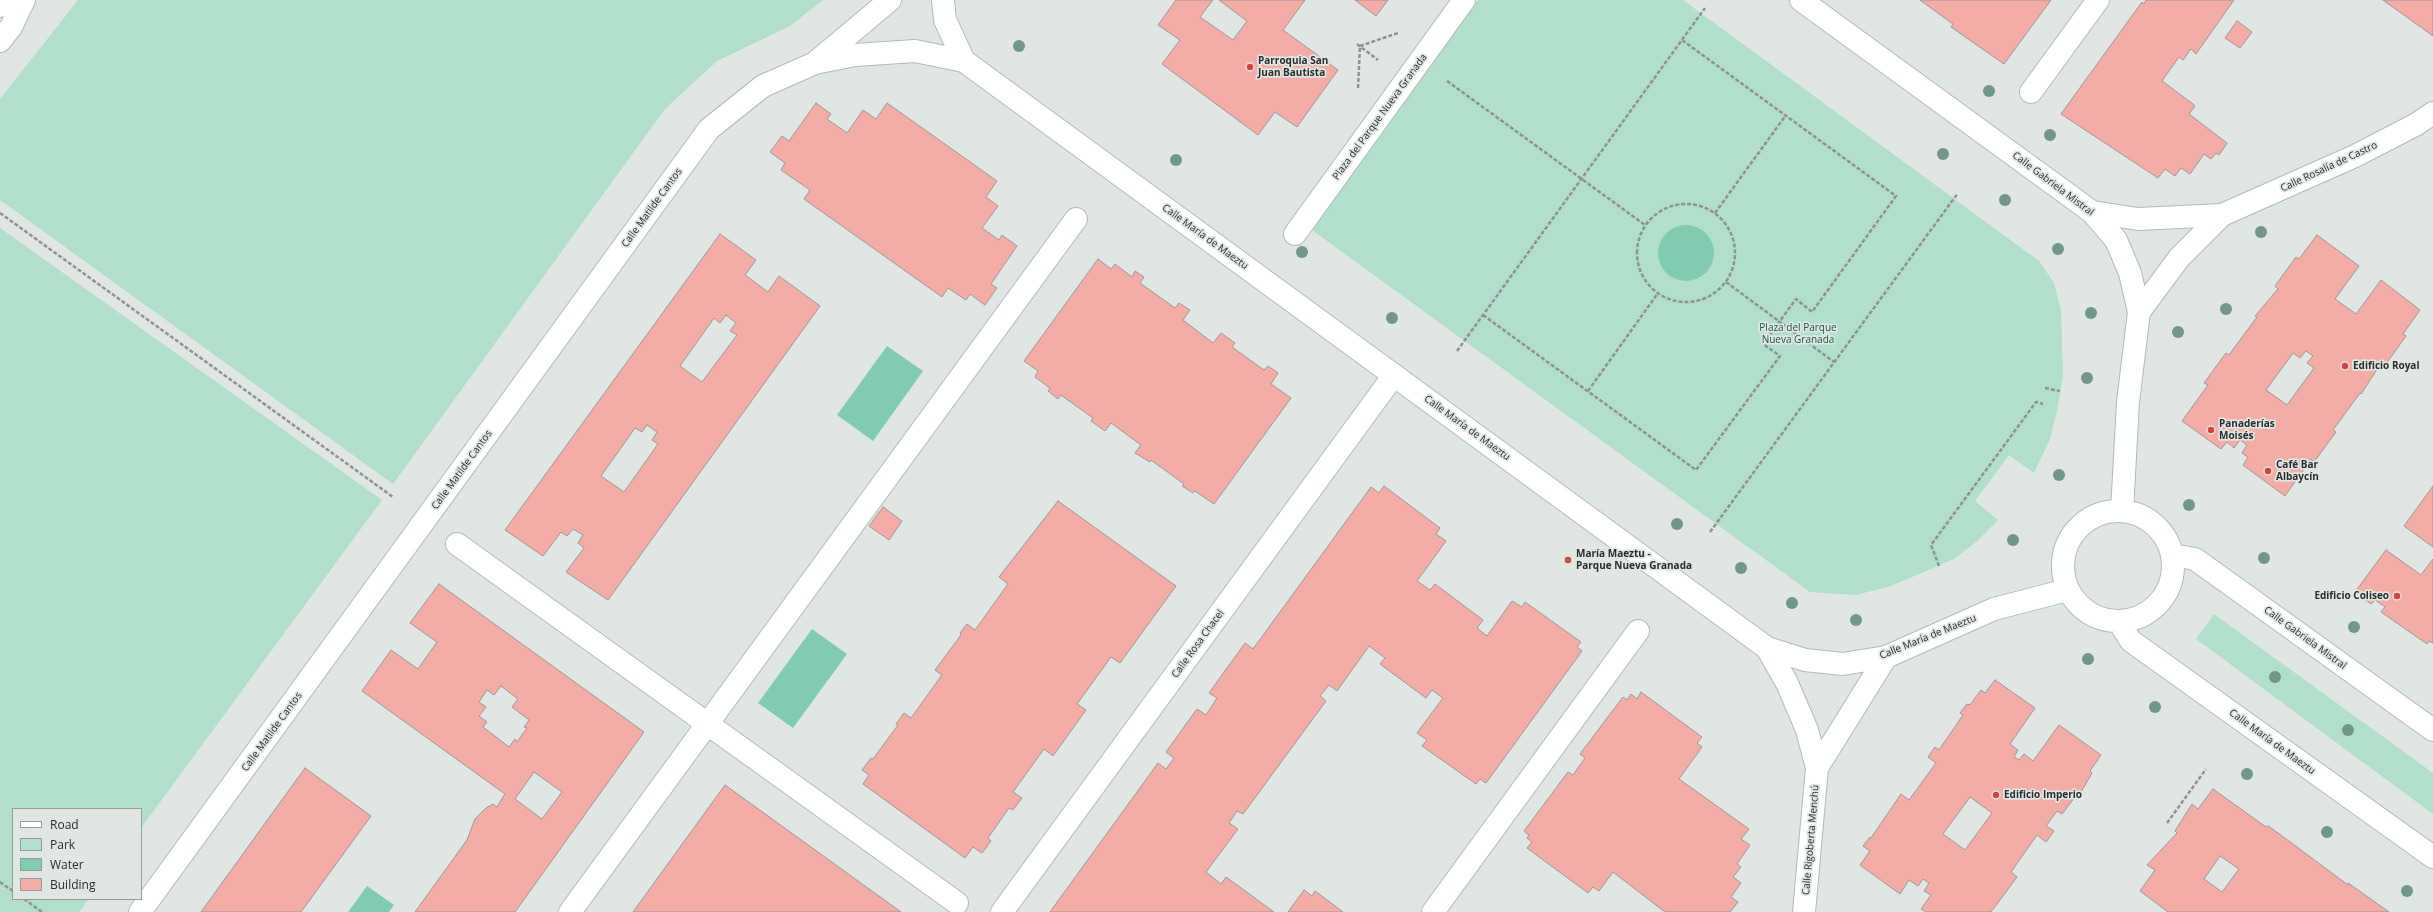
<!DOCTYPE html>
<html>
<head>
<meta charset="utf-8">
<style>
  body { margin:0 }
  #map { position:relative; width:2433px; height:912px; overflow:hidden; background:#dfe6e3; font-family:"Open Sans",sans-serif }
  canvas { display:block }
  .legend { position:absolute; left:12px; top:808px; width:130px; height:92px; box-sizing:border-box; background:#dfe6e3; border:1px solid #979c9a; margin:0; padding:5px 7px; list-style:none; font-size:12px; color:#2a2d2c }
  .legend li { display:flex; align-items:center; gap:8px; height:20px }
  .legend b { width:20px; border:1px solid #979c9a }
</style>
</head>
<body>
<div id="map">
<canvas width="2433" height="912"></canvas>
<ul class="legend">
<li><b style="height:5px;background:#fff"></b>Road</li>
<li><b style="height:11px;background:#b2decc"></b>Park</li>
<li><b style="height:11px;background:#81ccb1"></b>Water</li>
<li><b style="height:11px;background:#f4ada6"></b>Building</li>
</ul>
</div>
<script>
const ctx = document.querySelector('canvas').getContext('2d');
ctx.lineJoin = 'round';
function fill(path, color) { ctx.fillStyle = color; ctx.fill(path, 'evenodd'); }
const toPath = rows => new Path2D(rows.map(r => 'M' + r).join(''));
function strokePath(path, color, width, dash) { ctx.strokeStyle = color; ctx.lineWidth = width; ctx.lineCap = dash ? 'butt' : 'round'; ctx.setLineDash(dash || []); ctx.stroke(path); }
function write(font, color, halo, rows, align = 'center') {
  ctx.font = font + ' "Open Sans",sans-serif'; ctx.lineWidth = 3.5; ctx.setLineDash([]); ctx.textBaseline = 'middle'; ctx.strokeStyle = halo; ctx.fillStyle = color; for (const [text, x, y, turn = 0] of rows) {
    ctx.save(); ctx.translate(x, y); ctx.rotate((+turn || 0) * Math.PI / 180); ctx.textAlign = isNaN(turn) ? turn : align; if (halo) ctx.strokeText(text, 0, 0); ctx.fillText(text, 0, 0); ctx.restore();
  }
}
fill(toPath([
  [78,0,823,0,790,26,717,61,665,109,393,484,0,200,0,99],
  [1478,0,1683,0,2039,261,2054,283,2061,311,2063,376,2058,406,2050,439,2034,473,2009,455,1975,501,1998,520,1977,541,1954,559,1891,586,1856,595,1810,592,1312,230],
  [0,228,382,500,141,828,141,809,13,809,13,899,89,899,79,912,0,912],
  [2214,614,2433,773,2433,814,2196,639]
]), '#b2decc');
fill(toPath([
  '1658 253a28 28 0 1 1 56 0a28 28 0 1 1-56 0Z',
  [887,346,923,371,873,441,837,415],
  [812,629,847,654,793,728,758,703],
  [367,886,394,905,389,912,348,912]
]), '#81ccb1');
const building = toPath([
  [1176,0,1213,0,1200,17,1233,40,1247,21,1219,0,1305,0,1283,30,1338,70,1297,127,1275,112,1258,135,1162,64,1180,40,1158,25,1176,0],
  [1355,0,1388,0,1376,16,1355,0],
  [1920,0,2051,0,2004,64,1951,27,1953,24,1920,0],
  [2146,0,2234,0,2196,54,2191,49,2183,60,2179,57,2162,81,2193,104,2195,106,2189,114,2227,143,2219,155,2216,153,2211,159,2204,154,2190,174,2181,168,2175,176,2165,169,2158,178,2061,114,2142,2,2144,4,2146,0],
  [2383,0,2433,0,2433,36,2383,0],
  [2237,21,2252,32,2240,48,2225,38,2237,21],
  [816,103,831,114,827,119,847,133,863,110,876,119,887,103,997,181,986,197,998,206,982,228,999,240,1002,235,1017,246,991,284,997,288,985,305,970,294,966,300,948,288,942,297,804,199,810,190,781,170,785,163,770,152,782,136,789,141,816,103],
  [720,234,756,260,745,275,768,292,779,276,820,306,608,600,566,572,584,548,578,543,583,535,573,529,567,536,561,532,543,556,505,530,720,234],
  [726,315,736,323,730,331,737,335,702,382,680,366,714,318,720,323,726,315],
  [647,425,657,432,652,440,658,444,624,492,601,476,635,428,642,432,647,425],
  [2317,235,2359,266,2335,299,2356,314,2381,280,2420,310,2403,334,2406,336,2383,368,2380,365,2361,394,2360,393,2333,430,2336,432,2314,462,2311,459,2285,496,2243,465,2248,457,2242,453,2247,445,2240,440,2234,448,2227,442,2221,449,2182,421,2208,385,2204,383,2226,353,2229,355,2257,317,2255,316,2278,289,2275,286,2296,257,2299,259,2317,235],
  [2306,351,2313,356,2307,363,2314,368,2287,405,2266,390,2293,353,2300,358,2306,351],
  [1098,259,1111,269,1115,264,1132,277,1135,271,1144,277,1140,283,1175,308,1179,303,1190,310,1183,320,1213,343,1221,333,1235,343,1232,347,1264,370,1268,366,1278,373,1271,384,1291,398,1214,504,1195,491,1193,493,1182,486,1184,484,1151,460,1150,462,1135,453,1141,445,1111,423,1105,431,1091,421,1093,418,1061,395,1058,399,1048,391,1050,388,1035,377,1038,371,1024,361,1098,259],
  [1384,486,1440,528,1436,534,1446,541,1417,581,1430,590,1435,584,1483,620,1477,628,1487,636,1512,601,1522,607,1525,602,1581,642,1577,647,1582,651,1486,783,1480,779,1476,784,1422,746,1427,740,1417,733,1443,698,1432,690,1426,698,1380,664,1385,658,1369,646,1337,691,1329,685,1320,696,1326,701,1246,810,1243,814,1237,811,1229,823,1238,829,1206,872,1221,884,1226,877,1274,912,1050,912,1158,763,1166,769,1174,758,1166,752,1197,709,1206,715,1217,698,1209,693,1245,643,1253,649,1371,487,1379,493,1384,486],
  [2433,486,2433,547,2404,526,2433,486],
  [1058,501,1176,586,1120,663,1111,657,1077,704,1086,710,1053,756,1044,749,1013,792,1022,798,1013,810,1009,808,988,838,991,841,982,853,973,847,965,858,863,784,869,775,862,770,871,758,873,759,898,725,896,724,904,713,911,718,942,675,935,670,961,635,960,633,967,624,975,630,1008,584,999,577,1058,501],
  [883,507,902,521,889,540,869,526,883,507],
  [2386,550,2421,575,2433,559,2433,643,2429,641,2427,644,2381,612,2385,607,2375,600,2371,604,2355,592,2386,550],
  [439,584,644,732,515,912,415,912,467,840,475,819,486,808,493,804,497,807,505,794,362,691,391,650,418,669,437,642,410,623,439,584],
  [501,686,518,699,512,707,529,720,524,727,527,728,517,742,515,739,509,747,483,727,487,722,479,716,486,707,479,702,487,690,494,695,501,686],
  [534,772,562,792,542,819,515,799,534,772],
  [1995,680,2035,708,2010,744,2018,750,2014,757,2019,760,2024,754,2033,761,2059,725,2101,755,2090,771,2092,773,2077,799,2075,797,2062,814,2057,811,2046,826,2054,831,2046,842,2037,835,2011,872,2017,877,1991,912,1926,912,1921,909,1931,895,1924,891,1929,883,1923,879,1918,886,1909,880,1900,894,1860,865,1870,851,1863,846,1870,837,1871,838,1901,794,1909,800,1936,763,1928,757,1935,747,1939,750,1963,715,1960,713,1967,704,1970,705,1981,690,1985,693,1995,680],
  [1970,797,1992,813,1965,850,1943,834,1970,797],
  [1641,692,1702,737,1697,743,1702,747,1679,779,1749,829,1741,839,1750,845,1737,864,1741,867,1733,877,1741,883,1731,897,1738,902,1730,912,1665,912,1613,872,1599,891,1593,887,1588,893,1527,848,1532,842,1527,838,1529,835,1524,831,1568,772,1573,775,1585,758,1580,754,1623,697,1627,700,1631,694,1637,699,1641,692],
  [305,768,371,816,301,912,201,912,305,768],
  [725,785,901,912,633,912,725,785],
  [2213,789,2266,827,2268,826,2274,830,2348,885,2348,883,2389,912,2168,912,2140,891,2155,870,2147,865,2177,833,2175,831,2192,804,2198,809,2213,789],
  [2220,856,2239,869,2222,892,2204,879,2220,856],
  [1304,890,1312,896,1315,891,1343,912,1288,912,1304,890]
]);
fill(building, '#f4ada6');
strokePath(building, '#9e9797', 1);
const pedestrian = toPath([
  [2031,92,2098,0],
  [1295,234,1464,0],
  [457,544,957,903],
  [570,912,1076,219],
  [1433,912,1638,631]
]);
const minor = toPath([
  [0,6,14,0],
  [0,41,11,27,24,0]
]);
const tertiary = toPath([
  [816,62,890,0],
  [2092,212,2138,219,2222,215,2355,156,2417,124,2433,113],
  [2139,312,2179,258,2222,215],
  [1767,648,1787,683,1807,730,1817,768,1804,912],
  [1817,768,1886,657],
  [140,912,709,129,763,86,815,63,855,55,915,51,964,61],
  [1002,912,1394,375]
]);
const secondary = toPath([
  [943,0,945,20,964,61,1767,648,1805,660,1843,664,1886,657,1994,609,2067,590],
  [1801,0,2092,212,2116,240,2130,273,2139,312,2128,402,2122,511],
  '2063 566a55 55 0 1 1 110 0a55 55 0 1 1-110 0Z',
  [2172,555,2195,559,2433,730],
  [2119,622,2131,641,2433,857]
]);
strokePath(pedestrian, '#b3bab7', 24);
strokePath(minor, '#b3bab7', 24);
strokePath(tertiary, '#b3bab7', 24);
strokePath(secondary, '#b3bab7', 24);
strokePath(toPath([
  [1357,44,1378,60],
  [1447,81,1645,225],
  [1358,88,1360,46,1398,33],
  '1637 253a49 49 0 1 1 98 0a49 49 0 1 1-98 0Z',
  [0,213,393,497],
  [1715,213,1786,115],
  [1726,282,1834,362],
  [1483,315,1696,470,1780,356,1763,344,1796,299,1812,312,1896,196,1682,40],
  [1457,351,1705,8],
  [2045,388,2060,391],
  [1588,391,1658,293],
  [1710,532,1958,193],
  [1939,566,1931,545,2036,402,2043,404],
  [2167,823,2206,769],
  [0,882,13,891],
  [24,899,42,912]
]), '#8e9391', 2.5, [4, 2]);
strokePath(pedestrian, '#fff', 22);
strokePath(minor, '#fff', 22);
strokePath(tertiary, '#fff', 22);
strokePath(secondary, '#fff', 22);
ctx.fillStyle = '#72968b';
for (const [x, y] of [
  [1019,46],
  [1989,91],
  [2050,135],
  [1943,154],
  [1176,160],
  [2005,200],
  [2261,232],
  [2058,249],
  [1302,252],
  [2226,309],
  [2091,313],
  [1392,318],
  [2178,332],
  [2087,378],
  [2059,475],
  [2189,505],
  [1677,524],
  [2013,540],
  [2264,558],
  [1741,568],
  [1792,603],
  [1856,620],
  [2354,627],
  [2088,659],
  [2275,677],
  [2155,707],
  [2348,730],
  [2247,774],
  [2327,832],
  [2407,891]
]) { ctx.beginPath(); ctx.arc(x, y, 6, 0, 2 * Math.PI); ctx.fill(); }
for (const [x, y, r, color] of [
  [1250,67,4,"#d24441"],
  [2345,366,4,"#d24441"],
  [2211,430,4,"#d24441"],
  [2268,471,4,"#d24441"],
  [1568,560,4,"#d24441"],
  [2397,596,4,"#d24441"],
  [1996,795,4,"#d24441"]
]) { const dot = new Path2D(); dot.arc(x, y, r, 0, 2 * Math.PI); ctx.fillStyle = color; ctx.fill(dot); strokePath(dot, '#dfe6e3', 1.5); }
write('bold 10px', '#2a2d2c', '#dfe6e3', [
  ["Parroquia San",1258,61],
  ["Juan Bautista",1258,73],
  ["Edificio Royal",2353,366],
  ["Panaderías",2219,424],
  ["Moisés",2219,436],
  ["Café Bar",2276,465],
  ["Albaycín",2276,477],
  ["María Maeztu -",1576,554],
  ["Parque Nueva Granada",1576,566],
  ["Edificio Coliseo",2389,596,"right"],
  ["Edificio Imperio",2004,795]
], 'left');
write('10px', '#2a2d2c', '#dfe6e3', [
  ["Plaza del Parque Nueva Granada",1380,117,-54],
  ["Calle Rosalía de Castro",2329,167,-25],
  ["Calle Gabriela Mistral",2053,184,37],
  ["Calle Matilde Cantos",652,208,-54],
  ["Calle María de Maeztu",1205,237,36],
  ["Calle María de Maeztu",1467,428,36],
  ["Calle Matilde Cantos",462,470,-54],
  ["Calle María de Maeztu",1928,637,-22],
  ["Calle Gabriela Mistral",2305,638,36],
  ["Calle Rosa Chacel",1198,644,-54],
  ["Calle Matilde Cantos",272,732,-54],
  ["Calle María de Maeztu",2272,742,36],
  ["Calle Rigoberta Menchú",1811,840,-85]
]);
write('10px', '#195543', '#dfe6e3', [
  ["Plaza del Parque",1798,328],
  ["Nueva Granada",1798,340]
]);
</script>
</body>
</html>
